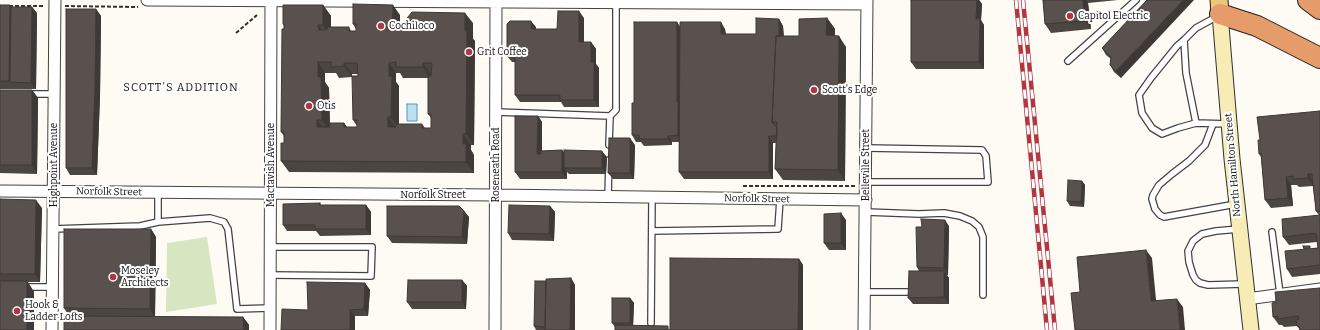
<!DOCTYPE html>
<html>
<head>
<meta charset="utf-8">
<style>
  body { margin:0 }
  canvas { display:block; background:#fefbf4 }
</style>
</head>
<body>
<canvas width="1320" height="330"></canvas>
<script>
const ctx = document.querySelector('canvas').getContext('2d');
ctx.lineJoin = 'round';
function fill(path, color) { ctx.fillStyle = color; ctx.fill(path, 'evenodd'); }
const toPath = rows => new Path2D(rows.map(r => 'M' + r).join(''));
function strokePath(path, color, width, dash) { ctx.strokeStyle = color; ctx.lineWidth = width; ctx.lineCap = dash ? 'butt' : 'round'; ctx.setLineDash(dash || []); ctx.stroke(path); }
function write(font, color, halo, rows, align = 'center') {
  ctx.font = font + ' Bitter,serif'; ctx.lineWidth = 4; ctx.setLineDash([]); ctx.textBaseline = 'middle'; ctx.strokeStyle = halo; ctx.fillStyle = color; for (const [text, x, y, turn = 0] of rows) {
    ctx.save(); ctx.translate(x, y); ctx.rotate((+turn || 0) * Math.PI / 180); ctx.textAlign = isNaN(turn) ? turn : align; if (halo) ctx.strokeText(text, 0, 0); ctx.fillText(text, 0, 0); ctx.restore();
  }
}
fill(toPath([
  [207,237,217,304,166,312,167,243]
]), '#d6e6c0');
const water = toPath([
  [407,104,417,104,417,121,407,121,407,104]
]);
fill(water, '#bde0f0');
strokePath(water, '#4c98c0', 1);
const lane = toPath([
  [1184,40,1186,73,1196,123,1178,128,1162,134,1152,128,1142,113,1139,95,1151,78,1177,46,1184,40,1196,28,1218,16],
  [1068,61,1136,0],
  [28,94,54,94],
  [496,112,610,116],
  [1196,123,1229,124],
  [1213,124,1205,145,1189,161,1172,174,1159,185,1153,195,1152,199,1155,209,1160,215,1164,217,1236,204],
  [609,145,610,116,616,110,616,2],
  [866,182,988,182,986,156,982,150,866,148],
  [158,193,158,222,210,218,224,222,228,229,237,309,270,308],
  [608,197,609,160],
  [866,212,919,214,944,213,960,216,972,221,979,227,983,237,983,295],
  [53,229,140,226,158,222],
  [1239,229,1216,231,1202,234,1193,241,1188,251,1189,262,1193,275,1196,280,1200,283,1208,285,1244,284],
  [652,231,778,229,780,199],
  [1272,232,1280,294],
  [270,275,371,276,372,247,270,247],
  [25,287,52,287],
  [865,292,908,292],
  [651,323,652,197]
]);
const street = toPath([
  [147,0,867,4],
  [0,191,496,195,866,200],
  [1247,299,1320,289],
  [52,330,55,0],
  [270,330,271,0],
  [495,330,496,0],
  [864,330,867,0]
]);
const secondary = toPath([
  [1220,14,1232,159,1251,330]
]);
const primary = toPath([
  [1219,0,1220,14]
]);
const highway = toPath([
  [1308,0,1320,9],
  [1220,14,1257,26,1320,58]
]);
strokePath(lane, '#434343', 8);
strokePath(street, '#434343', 13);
strokePath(secondary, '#323232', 17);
strokePath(primary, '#212121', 19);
strokePath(highway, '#212121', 22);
strokePath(toPath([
  [9,6,44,6],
  [65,6,138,7],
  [236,33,257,15],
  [743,186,855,186]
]), '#323232', 2, [4, 2]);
strokePath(lane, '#fff', 5.5);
strokePath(street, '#fff', 11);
strokePath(secondary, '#f7ecb6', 15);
strokePath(primary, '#ebc877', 17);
strokePath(highway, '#e69c6a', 20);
const rail = toPath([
  [1016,0,1047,330],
  [1023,0,1055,330]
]);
strokePath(rail, '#b33542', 4.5);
strokePath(rail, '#fff', 3, [9]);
fill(toPath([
  [911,0,979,0,982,4,981,20,984,25,984,69,916,69,911,62],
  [1043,0,1118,0,1088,3,1091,29,1051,33,1045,24],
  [1147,0,1121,78,1114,72,1110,65,1111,59,1106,55,1102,48],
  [0,5,11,7,32,7,37,13,36,89,0,89],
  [323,5,331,16,331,27,349,27,351,31,356,31,356,29,353,24,400,15,400,28,473,23,473,39,475,41,474,145,471,145,471,150,474,155,474,173,289,172,281,161,284,143,284,136,281,132,284,26,283,24],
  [325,73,336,73,339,78,352,77,352,74,358,74,353,120,357,126,357,127,347,127,344,123,330,127,329,88,325,82],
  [396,73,400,73,403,78,428,78,428,114,431,118,431,128,425,128,422,124,399,124,399,86,396,82],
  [96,9,101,16,100,96,97,175,70,175,66,168],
  [584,18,584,42,591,42,596,49,596,64,599,68,599,107,564,107,561,102,520,102,515,95,515,62,512,62,507,56,536,27,536,29,557,29],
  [827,18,835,29,835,36,846,47,845,181,783,180,775,169,776,143,773,143,773,179,684,179,679,172,679,142,672,142,672,145,644,146,641,142,636,142,632,135,634,103,677,22,680,27,725,29,726,34,756,34,779,19,783,26,784,36,799,36],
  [0,90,32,90,38,98,37,174,0,173],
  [1320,111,1320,274,1292,277,1287,269,1312,248,1318,248,1317,242,1289,245,1283,237,1319,215,1316,211,1313,186,1299,187,1297,185,1291,185,1293,206,1271,208,1265,200,1261,157,1259,154,1260,140],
  [538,116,542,122,542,151,562,150,564,152,607,157,606,174,569,174,567,172,567,179,520,179,515,172],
  [635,145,634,179,613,179,608,173],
  [1082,181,1085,185,1084,207,1070,206,1067,201],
  [0,199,42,208,40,282,28,282,34,292,34,330,0,330],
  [320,203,321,205,366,205,371,212,371,235,320,236,316,231,287,231,283,225],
  [550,206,555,212,554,241,512,240,508,233],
  [464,211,469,217,467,244,392,243,387,236],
  [846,220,846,250,829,250,824,243],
  [949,226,948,275,947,275,949,278,949,304,913,304,908,298,919,271,917,267,922,227],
  [151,229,156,237,155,317,243,317,249,325,249,330,64,330,69,316,64,308],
  [799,259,803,265,803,330,615,330,615,327,612,323,630,298,634,303,633,326,670,329],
  [571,278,575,285,575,330,536,330,534,326,546,281],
  [462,280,467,286,466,309,412,309,407,302],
  [365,283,370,290,368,316,355,316,355,330,281,330],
  [1320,288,1300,330,1297,326,1284,327,1282,325,1279,325,1273,317,1276,302]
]), '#4c4642');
fill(toPath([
  [977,0,979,0,982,4,981,20,984,25,984,69,979,62,976,19],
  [1083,0,1086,0,1088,3,1091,29,1085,21],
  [1183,0,1194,0,1121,78,1116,71],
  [10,5,15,13,10,82,9,81],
  [323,5,331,16,331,36,323,25],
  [393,5,400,15,400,36,392,25],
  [32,7,37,13,36,89,31,83],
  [96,9,101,16,100,96,97,175,92,168],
  [579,11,584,18,584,48,579,42],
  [465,13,473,23,473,39,475,41,474,145,466,134],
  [827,18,835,29,834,46,826,35],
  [779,19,783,26,784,46,777,122],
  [531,21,536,27,536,35,531,29],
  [677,22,681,29,683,141,678,135,677,102],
  [721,22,725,29,726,40,721,34],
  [318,25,326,36,319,30],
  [388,25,396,36,388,30],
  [839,36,846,47,845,181,838,170],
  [591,42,596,49,596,64,599,68,599,107,594,100,591,62],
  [318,62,325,73,325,82,329,88,330,131,322,120,318,77],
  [344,63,352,74,352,77,344,66],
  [389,63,396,73,396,82,399,86,399,128,391,117,389,76],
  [423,63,431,74,430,78,423,67],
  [32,90,38,98,37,174,32,165],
  [538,116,542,122,542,161,537,154],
  [388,117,396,128,388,127],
  [317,120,325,131,317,127],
  [344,123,351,133,344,127],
  [463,134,471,145,471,150,474,155,474,173,466,162,463,144],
  [668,136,672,142,672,145,668,139],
  [769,136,773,143,773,179,769,172],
  [630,138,635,145,634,179,630,173],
  [562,150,567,157,564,168,567,172,567,179,562,172],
  [602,151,607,157,606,174,602,168],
  [1308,174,1314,183,1314,186,1308,178],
  [1286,177,1291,185,1293,206,1288,198],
  [1082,181,1085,185,1084,207,1081,202],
  [36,200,42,208,40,282,35,274],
  [366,205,371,212,371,235,366,229],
  [550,206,555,212,554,241,549,234],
  [464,211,469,217,467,244,462,237],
  [841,213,846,220,846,250,841,243],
  [945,220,949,226,948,275,944,268],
  [151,229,156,237,155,318,150,309],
  [1146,250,1152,258,1157,310,1151,301],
  [799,259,803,265,803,330,798,330],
  [944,271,949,278,949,304,944,297],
  [571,278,575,285,575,330,570,330],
  [462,280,467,286,466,309,462,302],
  [27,281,34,292,34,330,27,330],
  [365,283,370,290,368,316,364,309],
  [630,298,634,303,633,328,630,323],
  [1177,299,1183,307,1185,330,1180,330],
  [350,310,355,316,355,330,350,330],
  [243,317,249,325,249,330,244,330]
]), '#3e3936');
const building = toPath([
  [911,0,977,0,976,19,980,18,979,62,911,62,911,0],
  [1043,0,1083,0,1085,21,1045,24,1043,0],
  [1147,0,1183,0,1116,71,1110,65,1111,57,1102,48,1147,0],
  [353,4,393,5,392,25,388,25,388,30,396,30,396,28,403,28,403,23,412,12,465,13,465,31,467,31,466,134,463,134,463,144,466,144,466,162,281,161,281,143,284,143,284,132,281,132,282,29,284,29,284,24,283,24,283,5,323,5,323,25,318,25,319,30,327,30,327,27,349,27,349,31,356,31,356,24,353,24,353,4],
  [318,62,331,62,331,67,344,66,344,63,357,63,358,76,352,76,353,120,357,120,357,127,344,127,344,123,330,123,331,127,317,127,317,120,322,120,321,77,318,77,318,62],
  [396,62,396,67,423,67,423,63,432,63,431,76,428,76,428,114,431,114,431,128,422,128,422,124,396,124,396,127,388,127,388,117,391,117,392,76,389,76,389,63,396,62],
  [0,5,10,5,9,81,0,81,0,5],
  [11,7,32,7,31,83,10,82,11,7],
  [66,9,96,9,95,90,92,168,66,168,66,9],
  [558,11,579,11,579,42,591,42,591,62,594,62,594,100,560,100,560,95,515,95,515,56,507,56,507,24,510,21,531,21,531,29,557,29,558,11],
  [756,18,779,19,779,36,776,36,772,122,775,126,777,126,777,136,769,136,769,172,679,172,680,22,721,22,721,34,756,34,756,18],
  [827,18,826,35,839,36,838,170,775,169,777,122,772,122,776,36,799,36,799,19,827,18],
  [634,22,677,22,677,102,678,102,678,135,668,136,668,139,639,139,639,135,632,135,632,103,634,103,634,22],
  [0,90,32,90,32,165,0,165,0,90],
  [1320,111,1320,211,1316,211,1312,174,1308,174,1308,178,1293,179,1293,176,1286,177,1288,198,1265,200,1261,153,1259,154,1258,140,1260,140,1257,117,1320,111],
  [515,116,538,116,537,154,541,154,541,151,562,150,562,172,515,172,515,116],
  [609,138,630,138,630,173,608,173,609,138],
  [564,150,602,151,602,168,564,168,564,150],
  [1068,180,1082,181,1081,202,1067,201,1068,180],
  [0,199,36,200,35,274,0,274,0,199],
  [320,203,319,205,366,205,366,229,315,229,315,225,283,225,283,204,320,203],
  [509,205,550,206,549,234,508,233,509,205],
  [387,206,459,206,464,211,462,237,387,236,387,206],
  [841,213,841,243,824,243,824,214,841,213],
  [1320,215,1320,265,1287,269,1285,251,1318,248,1316,233,1283,237,1282,219,1320,215],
  [921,219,945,220,944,268,917,267,916,227,922,227,921,219],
  [64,229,151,229,150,309,64,308,64,229],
  [1303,246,1310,246,1310,248,1304,249,1303,246],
  [1146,250,1151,301,1177,299,1180,330,1075,330,1071,293,1080,292,1077,257,1146,250],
  [670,258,799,259,798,330,670,330,670,258],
  [909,271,944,271,944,297,908,298,909,271],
  [571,278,570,330,545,330,546,279,571,278],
  [408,280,462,280,462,302,407,302,408,280],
  [0,281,27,281,27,330,0,330,0,281],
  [535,281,546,281,545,327,534,326,535,281],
  [307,282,365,283,364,309,350,310,350,330,281,330,282,309,308,310,307,282],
  [1320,288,1320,330,1300,330,1299,326,1297,326,1296,320,1299,319,1298,316,1278,319,1278,316,1273,317,1272,303,1276,302,1275,292,1320,288],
  [612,298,630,298,630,323,612,323,612,298],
  [64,316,243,317,244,330,64,330,64,316],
  [615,325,668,326,668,330,615,330,615,325]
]);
fill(building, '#58514d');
strokePath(building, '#3e3936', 1);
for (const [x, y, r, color] of [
  [1070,16,4,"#b33542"],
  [381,26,4,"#b33542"],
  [469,52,4,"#b33542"],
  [814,90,4,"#b33542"],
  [309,106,4,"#b33542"],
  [113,277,4,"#b33542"],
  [17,311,4,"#b33542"]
]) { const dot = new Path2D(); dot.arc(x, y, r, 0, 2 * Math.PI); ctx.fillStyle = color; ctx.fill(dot); strokePath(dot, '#fff', 1.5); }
write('10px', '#101010', '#fff', [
  ["Capitol Electric",1078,16],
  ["Cochiloco",389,26],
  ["Grit Coffee",477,52],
  ["Scott's Edge",822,90],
  ["Otis",317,106],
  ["Moseley",121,271],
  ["Architects",121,283],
  ["Hook &",25,305],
  ["Ladder Lofts",25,317]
], 'left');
write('10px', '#101010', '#fff', [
  ["Highpoint Avenue",54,165,-90],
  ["Mactavish Avenue",271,165,-90],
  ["Roseneath Road",496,165,-90],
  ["Belleville Street",866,165,-90],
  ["North Hamilton Street",1233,165,-95],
  ["Norfolk Street",109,192,1],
  ["Norfolk Street",433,195],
  ["Norfolk Street",757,199,1]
]);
ctx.letterSpacing = '1px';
write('11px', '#101010', '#fff', [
  ["SCOTT'S ADDITION",181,88]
]);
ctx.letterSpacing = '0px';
</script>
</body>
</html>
